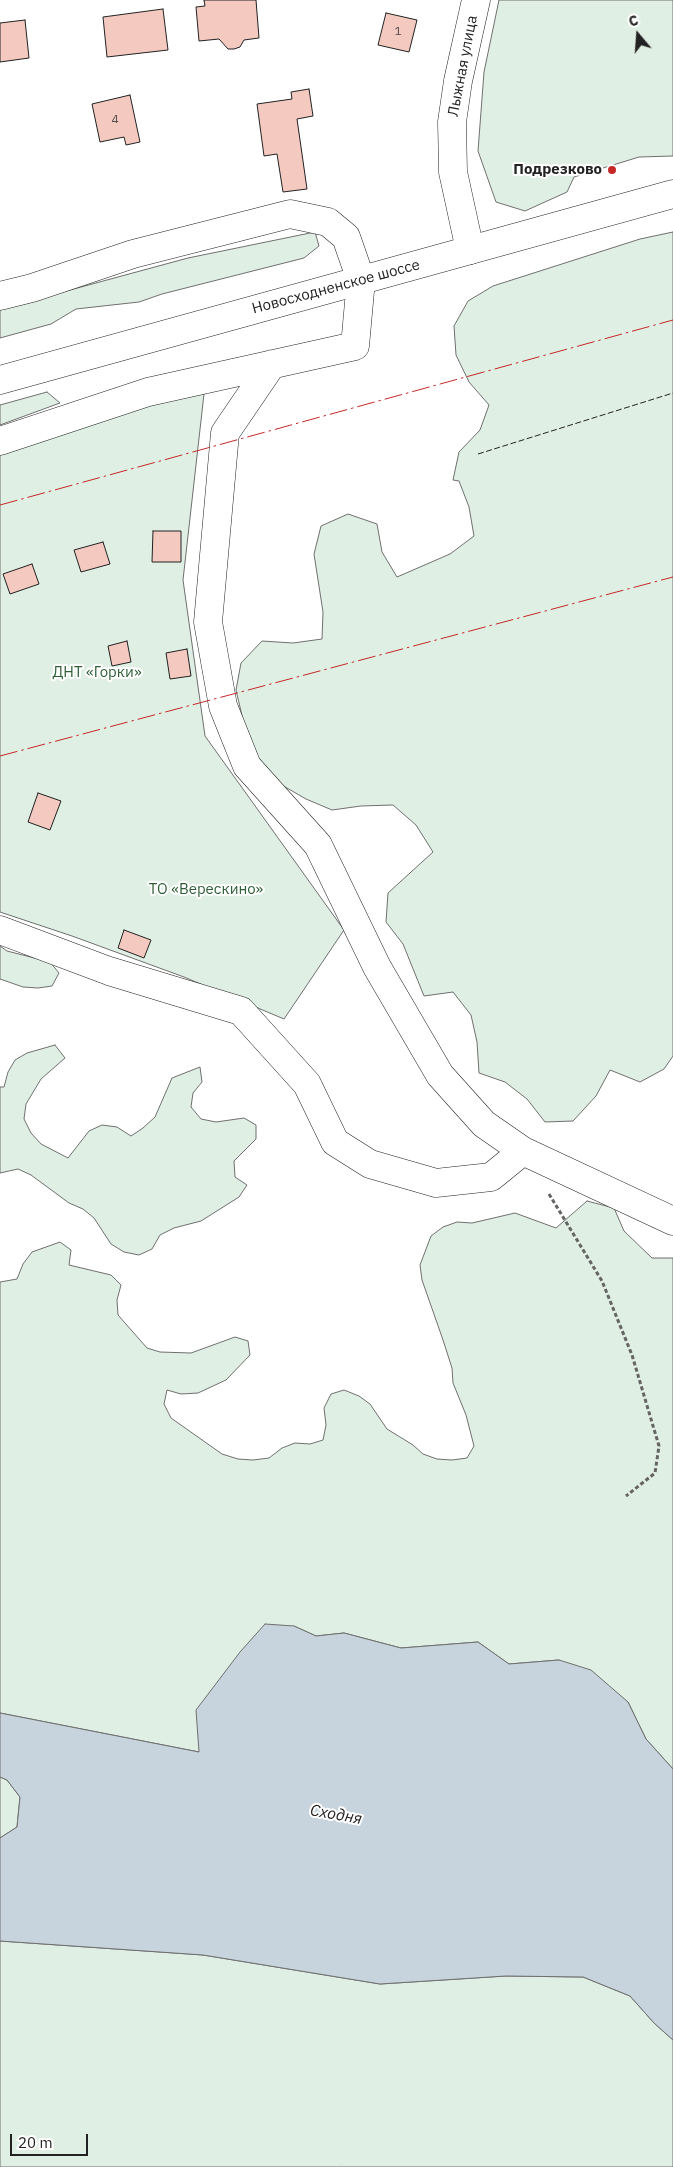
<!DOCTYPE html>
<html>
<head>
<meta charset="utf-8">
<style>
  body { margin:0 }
  #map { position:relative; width:673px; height:2167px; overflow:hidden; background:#fff; font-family:"IBM Plex Sans",sans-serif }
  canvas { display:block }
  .north { position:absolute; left:613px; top:10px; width:50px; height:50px; -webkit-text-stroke:4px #fff; paint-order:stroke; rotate:342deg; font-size:14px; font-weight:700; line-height:20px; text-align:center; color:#222 }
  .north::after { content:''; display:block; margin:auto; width:18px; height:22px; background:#222; clip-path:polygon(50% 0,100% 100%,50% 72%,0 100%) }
  .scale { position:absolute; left:10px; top:2134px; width:78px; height:22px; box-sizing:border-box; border:2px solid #222; border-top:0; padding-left:6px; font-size:15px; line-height:18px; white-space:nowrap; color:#222; -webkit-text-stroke:4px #fff; paint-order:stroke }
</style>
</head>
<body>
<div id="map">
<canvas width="673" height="2167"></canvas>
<div class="north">С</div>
<div class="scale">20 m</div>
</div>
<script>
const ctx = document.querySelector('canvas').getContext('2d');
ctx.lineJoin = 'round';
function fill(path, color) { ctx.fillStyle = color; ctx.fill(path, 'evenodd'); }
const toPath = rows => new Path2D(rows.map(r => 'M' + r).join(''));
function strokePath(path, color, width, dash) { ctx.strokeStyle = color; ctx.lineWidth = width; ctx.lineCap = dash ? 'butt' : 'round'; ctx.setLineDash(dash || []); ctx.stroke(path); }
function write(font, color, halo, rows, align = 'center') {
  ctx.font = font + ' "IBM Plex Sans",sans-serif'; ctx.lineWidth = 4; ctx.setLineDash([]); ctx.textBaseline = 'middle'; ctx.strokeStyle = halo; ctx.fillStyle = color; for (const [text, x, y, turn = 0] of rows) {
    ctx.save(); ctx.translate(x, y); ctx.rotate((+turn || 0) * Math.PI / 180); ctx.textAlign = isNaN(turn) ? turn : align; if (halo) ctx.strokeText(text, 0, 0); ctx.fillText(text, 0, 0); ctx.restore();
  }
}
const green = toPath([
  [499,0,673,0,673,156,639,157,574,177,567,192,525,211,496,202,478,151,484,72,499,0],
  [315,232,319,246,304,258,162,294,139,302,76,309,51,324,0,338,0,309,188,258,315,232],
  [673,232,673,1056,664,1069,640,1082,610,1070,596,1096,573,1121,545,1122,527,1099,505,1082,479,1073,477,1042,471,1015,453,992,424,996,403,944,386,922,388,893,433,852,416,825,393,805,361,806,332,810,306,799,280,784,251,754,236,690,241,663,262,641,293,643,322,639,323,612,314,554,321,526,348,514,377,524,382,552,397,577,450,554,474,536,469,507,459,481,453,480,459,452,480,430,489,405,469,382,456,355,454,326,468,301,493,286,640,239,673,232],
  [196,369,204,394,183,580,205,736,344,930,284,1019,184,977,72,936,0,912,0,431,196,369],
  [47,392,60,403,0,425,0,405,47,392],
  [0,946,7,951,50,962,59,973,52,986,38,988,23,987,0,979,0,946],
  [55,1045,65,1058,41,1079,26,1104,24,1119,31,1133,41,1144,68,1158,89,1131,102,1125,117,1127,131,1136,143,1128,155,1117,172,1078,200,1067,202,1082,193,1093,191,1107,201,1119,216,1122,244,1118,256,1125,256,1139,234,1161,235,1177,247,1185,239,1197,201,1221,174,1228,160,1235,152,1249,139,1255,124,1252,111,1244,94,1218,83,1209,69,1203,31,1175,18,1169,0,1173,0,1087,4,1087,8,1072,15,1060,27,1053,55,1045],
  [587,1201,614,1208,624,1231,652,1258,673,1258,673,1769,646,1739,628,1702,559,1660,509,1664,478,1642,401,1648,344,1633,316,1636,294,1626,199,1752,0,1713,0,1282,17,1279,23,1264,32,1252,60,1242,71,1250,69,1265,111,1275,121,1285,117,1300,118,1315,147,1348,160,1352,191,1353,235,1337,248,1341,250,1355,226,1380,198,1393,181,1394,167,1390,164,1404,171,1418,222,1454,238,1459,253,1460,269,1458,282,1448,295,1443,310,1444,323,1440,326,1425,324,1408,331,1394,344,1390,359,1396,370,1404,387,1429,413,1445,423,1454,437,1459,452,1460,467,1458,474,1446,466,1415,453,1383,452,1368,443,1340,422,1280,420,1265,431,1236,443,1227,457,1222,472,1223,515,1213,556,1228,587,1201],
  [0,1777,7,1780,20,1797,17,1827,0,1838,0,1777],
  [0,1941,203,1955,380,1984,506,1976,583,1977,630,1996,654,2023,673,2040,673,2167,0,2167,0,1941]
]);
fill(green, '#e0efe3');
strokePath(green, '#6f6f6f', 1);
const water = toPath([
  [265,1624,294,1626,316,1636,344,1633,401,1648,478,1642,509,1664,559,1660,591,1670,628,1702,646,1739,673,1769,673,2040,654,2023,630,1996,583,1977,506,1976,380,1984,203,1955,0,1941,0,1838,17,1827,20,1797,7,1780,0,1777,0,1713,199,1752,196,1710,240,1652,265,1624]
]);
fill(water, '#c7d3dd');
strokePath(water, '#6f6f6f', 1);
const building = toPath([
  [204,0,256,0,259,38,244,40,240,47,234,49,228,49,219,39,199,41,196,7,205,6,204,0],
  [163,9,168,50,107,57,103,17,163,9],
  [386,13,417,20,409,52,378,45,386,13],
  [25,20,29,58,0,62,0,23,25,20],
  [309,89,313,116,297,119,307,189,283,192,277,154,264,156,257,104,292,99,291,92,309,89],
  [130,95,140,142,126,145,124,137,100,142,92,104,130,95],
  [153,531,181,531,181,562,152,562,153,531],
  [103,542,110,564,81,572,74,550,103,542],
  [32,564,39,584,10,594,3,574,32,564],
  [127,641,131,662,112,666,108,646,127,641],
  [187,649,191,676,170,679,166,653,187,649],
  [38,793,61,801,50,830,28,822,38,793],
  [124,930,151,940,144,958,118,948,124,930]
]);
fill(building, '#f3c9c0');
strokePath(building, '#222', 1);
const minor = toPath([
  [470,250,453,172,452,122,458,81,476,0],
  [0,296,32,288,133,254,290,214,328,222,346,237,361,280,355,346,148,392,0,441],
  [272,364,225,433,208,622,223,706,247,766,318,845,377,967,440,1075,484,1124,523,1151,673,1221],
  [0,930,109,971,241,1011,307,1084,335,1142,370,1164,436,1183,491,1177,523,1151]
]);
const major = toPath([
  [0,380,673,194]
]);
strokePath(minor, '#222', 29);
strokePath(major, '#222', 29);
strokePath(toPath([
  [549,1194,602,1281,632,1355,659,1446,655,1473,626,1496]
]), '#646464', 3, [4, 2.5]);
strokePath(minor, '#fff', 28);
strokePath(major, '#fff', 28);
strokePath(toPath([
  [478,454,673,393]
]), '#222', 1, [6, 2.5]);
strokePath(toPath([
  [0,505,673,320],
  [0,756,673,577]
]), '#c62828', 1, [18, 4, 2.5, 4]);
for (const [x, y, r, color] of [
  [612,170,5,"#c62828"]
]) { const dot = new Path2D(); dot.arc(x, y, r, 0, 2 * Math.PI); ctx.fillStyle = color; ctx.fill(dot); strokePath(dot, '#fff', 2); }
write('12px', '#564c4a', null, [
  ["1",398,32],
  ["4",115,120]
]);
write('15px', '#222', '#fff', [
  ["Лыжная улица",463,66,-79],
  ["Новосходненское шоссе",336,287,-15]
]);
write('bold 15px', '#222', '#fff', [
  ["Подрезково",602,170]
], 'right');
write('15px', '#2f5e38', '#fff', [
  ["ДНТ «Горки»",97,673],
  ["ТО «Верескино»",206,890]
]);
write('italic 16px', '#222', '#fff', [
  ["Сходня",336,1815,10]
]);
</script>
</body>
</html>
